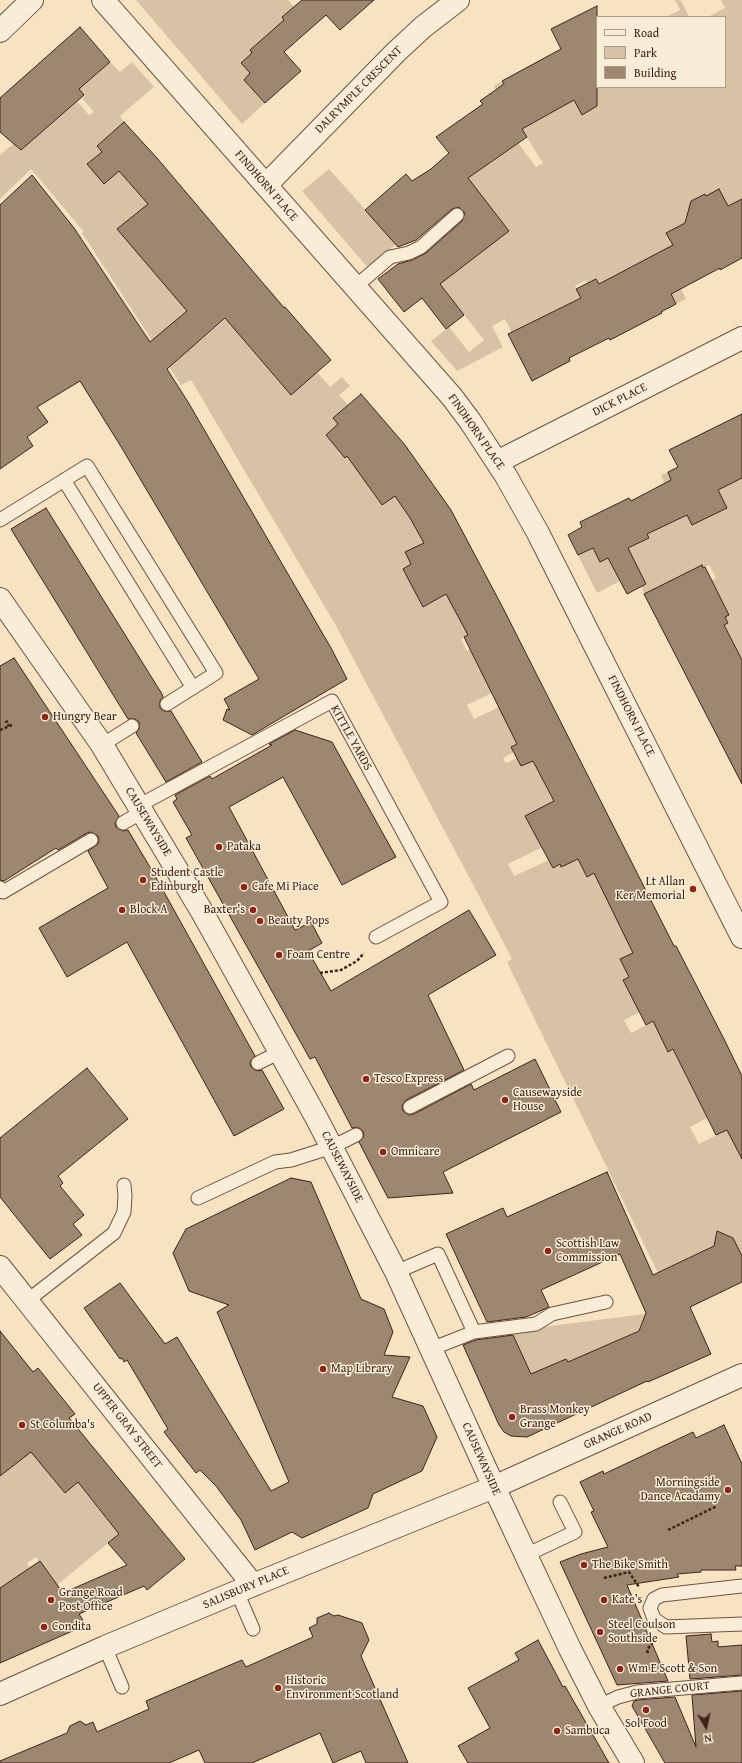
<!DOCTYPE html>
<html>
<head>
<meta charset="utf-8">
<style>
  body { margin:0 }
  #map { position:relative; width:742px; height:1763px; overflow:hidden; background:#f7e3c2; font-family:"Gentium Book Plus",serif }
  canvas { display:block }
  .legend { position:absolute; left:596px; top:16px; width:130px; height:72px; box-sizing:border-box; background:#faedd7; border:1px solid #af9c8a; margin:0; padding:5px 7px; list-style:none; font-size:12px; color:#3e2317 }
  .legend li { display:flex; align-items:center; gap:8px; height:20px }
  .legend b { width:20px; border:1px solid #af9c8a }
  .north { position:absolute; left:686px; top:1707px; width:40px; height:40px; -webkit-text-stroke:3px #faedd7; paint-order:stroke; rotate:171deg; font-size:11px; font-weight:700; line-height:16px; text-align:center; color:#3e2317 }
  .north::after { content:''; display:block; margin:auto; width:14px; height:18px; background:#3e2317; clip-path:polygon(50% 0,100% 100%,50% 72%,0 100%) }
</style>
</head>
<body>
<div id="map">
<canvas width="742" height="1763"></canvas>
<ul class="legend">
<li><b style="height:5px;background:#faedd7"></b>Road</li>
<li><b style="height:11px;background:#d8c2a5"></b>Park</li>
<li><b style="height:11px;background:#9e8770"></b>Building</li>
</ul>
<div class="north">N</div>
</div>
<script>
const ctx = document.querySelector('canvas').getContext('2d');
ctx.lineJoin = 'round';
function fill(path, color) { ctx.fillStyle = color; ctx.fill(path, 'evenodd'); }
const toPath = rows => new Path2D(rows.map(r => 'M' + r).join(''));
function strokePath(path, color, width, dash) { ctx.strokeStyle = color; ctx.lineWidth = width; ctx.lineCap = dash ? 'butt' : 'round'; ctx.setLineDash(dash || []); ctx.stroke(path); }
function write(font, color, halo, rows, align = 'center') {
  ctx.font = font + ' "Gentium Book Plus",serif'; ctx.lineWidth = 3; ctx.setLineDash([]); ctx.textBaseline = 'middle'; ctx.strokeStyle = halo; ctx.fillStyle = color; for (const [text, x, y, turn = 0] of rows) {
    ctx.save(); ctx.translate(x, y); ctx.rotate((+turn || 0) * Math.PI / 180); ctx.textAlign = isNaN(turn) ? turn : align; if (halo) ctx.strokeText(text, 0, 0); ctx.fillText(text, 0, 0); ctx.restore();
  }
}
fill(toPath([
  [136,0,288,0,294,7,282,17,299,38,252,53,241,63,250,73,244,80,265,103,242,124],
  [675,0,681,0,689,17,666,17,680,10],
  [721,0,742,0,742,199,728,206,705,194,691,201,689,209,697,225,666,233,675,249,664,254,686,299,676,304,651,257,599,284,596,279,587,283,586,280,575,286,590,317,512,333,505,319,492,326,503,347,457,371,431,341,449,327,469,352,484,340,440,284,509,230,492,209,478,220,465,212,451,211,440,213,466,177,474,174,515,146,513,136,536,167,543,163,494,86,502,81,528,126,553,112,597,62,597,87,725,87,725,17,708,17,725,8],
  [110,62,120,72,132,62,154,87,120,116,124,122,97,146,106,157,98,164,93,159,87,164,119,171,129,183,138,175,151,202,119,228,172,293,230,244,236,251,199,282,195,345,266,285,285,307,245,342,291,395,317,372,330,387,342,377,350,386,339,395,348,405,333,418,338,424,326,435,345,458,354,450,384,481,371,490,381,505,395,496,414,523,424,543,405,552,411,564,403,569,423,606,446,594,483,627,461,639,467,651,470,649,492,693,467,705,474,719,499,707,514,738,537,734,513,746,514,752,503,758,506,763,517,758,522,766,533,761,554,801,525,816,530,826,549,844,508,864,514,876,549,860,553,868,560,864,561,867,578,859,587,876,629,856,632,862,624,866,653,935,629,977,623,980,632,998,651,1006,624,1020,631,1033,693,1001,673,1049,707,1118,690,1127,699,1144,727,1130,742,1132,742,1255,733,1238,729,1240,727,1235,724,1234,715,1238,716,1245,686,1259,705,1300,676,1313,646,1316,643,1322,644,1328,568,1362,536,1386,511,1331,676,1310,507,962,512,959,497,930,335,624,191,380,181,385,82,233,84,232,31,169,0,199,0,155,72,95,89,115,94,112,82,98,85,96,79,89],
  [329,169,396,244,368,268,302,191],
  [668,472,693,525,727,508,718,490,742,478,742,660,724,625,725,617,729,615,710,581,716,578,709,565,703,568,702,565,645,595,641,586,646,584,639,571,597,593,578,555,593,548,600,562,649,538,647,534,677,520,661,475],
  [40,1443,61,1469,51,1477,65,1493,102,1463,110,1473,86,1493,119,1534,57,1585,36,1557,27,1563,30,1568,0,1590,0,1476]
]), '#d8c2a5');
const building = toPath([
  [302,0,374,0,340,30,326,15,284,52,301,71,265,103,244,80,250,73,241,63,252,53,250,50,284,20,282,17,302,0],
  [597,6,597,106,582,115,574,100,522,129,527,137,468,178,509,231,440,284,464,315,446,329,422,298,404,312,378,279,398,264,412,260,426,253,462,221,465,213,459,207,452,209,416,240,398,247,365,210,406,174,412,181,431,169,449,153,436,137,483,104,480,101,504,84,502,81,561,49,551,29,597,6],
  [80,27,110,62,79,89,84,95,21,150,0,132,0,98,80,27],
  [124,122,157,158,284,308,285,307,331,360,291,395,225,318,167,369,188,402,331,648,347,679,252,735,223,720,227,709,230,710,224,699,259,679,120,445,80,381,37,407,48,422,27,437,33,446,0,469,0,205,32,175,74,228,150,342,187,311,117,229,148,204,119,171,104,184,87,164,102,152,97,146,124,122],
  [719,189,728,206,742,199,742,258,720,270,720,268,671,294,676,304,661,312,662,313,610,340,609,338,569,358,570,361,532,381,508,334,581,298,576,289,596,279,599,284,673,245,666,233,685,223,691,201,705,194,706,196,719,189],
  [361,394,405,445,451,510,503,608,674,946,676,946,724,1039,742,1076,742,1159,727,1130,716,1135,673,1049,668,1052,653,1021,646,1025,623,980,629,977,620,959,633,953,594,873,587,877,578,859,561,867,560,864,553,868,525,816,554,801,533,761,521,766,511,747,517,744,464,637,468,635,446,594,423,607,403,569,411,564,405,552,424,543,410,518,395,496,382,505,347,456,345,458,326,435,338,424,333,418,361,394],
  [742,414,742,478,718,490,727,508,692,525,687,515,647,534,649,538,628,548,646,584,627,594,608,558,600,562,593,548,578,555,568,535,582,527,580,522,629,498,631,501,671,480,668,472,678,467,669,450,742,414],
  [46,508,162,694,163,697,160,701,160,708,164,711,171,711,202,762,166,782,136,733,139,729,139,722,135,719,128,719,11,529,46,508],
  [702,565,703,568,705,567,729,615,725,617,728,623,724,625,742,660,742,784,644,594,702,565],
  [14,658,119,816,115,823,116,827,123,831,128,830,154,874,255,1056,250,1062,251,1067,257,1071,262,1070,284,1109,234,1136,127,942,67,977,39,928,108,888,88,851,98,844,99,840,98,836,91,832,87,833,58,850,56,848,4,881,0,880,0,666,14,658],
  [295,730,332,742,396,857,342,885,283,777,229,807,295,930,311,922,322,943,308,951,331,991,469,910,496,955,428,995,464,1070,406,1100,402,1106,403,1111,409,1115,414,1114,471,1084,474,1090,535,1059,561,1112,443,1172,453,1193,388,1198,359,1142,364,1136,363,1131,357,1127,352,1128,315,1057,310,1059,186,838,192,835,173,802,177,799,175,795,210,776,212,779,272,745,269,744,295,730],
  [87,1068,128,1119,58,1176,63,1183,60,1186,84,1215,73,1224,82,1235,50,1259,0,1197,0,1138,87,1068],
  [607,1172,653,1275,714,1246,717,1231,733,1238,742,1256,742,1282,690,1307,711,1354,648,1382,647,1381,527,1437,511,1436,504,1432,499,1425,463,1345,476,1340,513,1335,531,1374,566,1359,568,1362,639,1331,646,1313,620,1254,541,1290,549,1307,547,1308,526,1317,487,1322,446,1234,503,1208,507,1217,607,1172],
  [291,1178,311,1182,361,1299,384,1309,393,1332,384,1355,410,1357,392,1397,423,1406,437,1437,422,1471,373,1494,368,1508,302,1538,292,1532,255,1550,241,1520,216,1486,200,1470,196,1473,164,1432,168,1429,127,1360,124,1362,122,1358,120,1359,84,1308,120,1283,165,1344,177,1337,271,1491,289,1482,217,1312,229,1305,189,1291,173,1253,186,1229,291,1178],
  [0,1331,33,1372,38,1368,75,1414,69,1418,185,1559,147,1590,144,1586,79,1614,86,1625,0,1663,0,1588,40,1561,63,1593,127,1565,108,1543,119,1534,78,1482,65,1493,31,1452,0,1476,0,1331],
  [724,1425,742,1464,742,1566,735,1566,736,1570,701,1570,701,1572,677,1574,679,1577,627,1585,668,1681,617,1685,560,1562,581,1554,608,1547,591,1512,594,1511,580,1482,603,1471,604,1474,693,1432,696,1438,724,1425],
  [329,1613,334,1616,338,1615,362,1623,369,1640,361,1656,408,1763,366,1763,361,1751,333,1763,320,1733,252,1763,205,1763,199,1750,169,1763,0,1763,0,1761,67,1733,70,1726,80,1721,86,1725,93,1722,97,1732,149,1709,146,1701,202,1677,242,1660,246,1667,313,1637,309,1628,317,1624,317,1618,329,1613],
  [711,1634,712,1642,718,1641,718,1647,742,1645,742,1675,690,1679,686,1636,711,1634],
  [538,1640,563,1687,565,1686,609,1763,468,1763,458,1746,490,1728,468,1688,519,1660,515,1653,538,1640],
  [742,1691,742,1763,665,1763,632,1706,634,1701,638,1700,675,1697,696,1747,692,1695,742,1691]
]);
fill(building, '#9e8770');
strokePath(building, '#3e2317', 1);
const service = toPath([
  [355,287,390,257,409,253,421,247,457,215],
  [64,480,193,688],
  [0,520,87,466,216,673,167,704],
  [102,745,132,726],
  [138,806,332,701,441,902,376,937],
  [123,823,142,812],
  [0,888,3,892,91,840],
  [258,1063,280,1052],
  [410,1107,508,1056],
  [198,1198,275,1162,291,1160,332,1147,356,1135],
  [396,1272,438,1254,474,1332],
  [27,1301,114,1233,124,1212,125,1195,124,1185],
  [431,1349,474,1332,536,1324,552,1314,606,1302],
  [526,1555,575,1532,560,1502],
  [742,1586,662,1595,654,1599,650,1608,654,1619,666,1627,742,1624],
  [237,1592,253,1629],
  [105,1647,122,1687],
  [599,1706,618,1697,637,1692,742,1683]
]);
const minor = toPath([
  [103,0,452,397,470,421,506,476,538,533,742,937],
  [0,31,32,0],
  [266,185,396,52,423,27,458,0],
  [497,462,742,338],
  [0,1267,253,1585]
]);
const tertiary = toPath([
  [0,599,102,745,201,910,316,1117,396,1272,494,1487,570,1649,599,1706,633,1763],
  [0,1694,105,1647,253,1585,494,1487,742,1375]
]);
strokePath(service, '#6c5342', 15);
strokePath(minor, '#6c5342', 24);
strokePath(tertiary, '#6c5342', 24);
strokePath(toPath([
  [8,721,6,722,9,726],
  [0,730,12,725],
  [320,973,341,970,357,961,364,953],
  [668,1530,717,1506],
  [604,1578,629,1572,639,1587],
  [648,1653,647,1650,652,1643]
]), '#3e2317', 2.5, [3, 2]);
strokePath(service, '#faedd7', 13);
strokePath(minor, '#faedd7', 22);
strokePath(tertiary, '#faedd7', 22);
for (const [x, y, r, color] of [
  [45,717,4,"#8f2418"],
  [219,847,4,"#8f2418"],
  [143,880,4,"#8f2418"],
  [244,887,4,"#8f2418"],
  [693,889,4,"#8f2418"],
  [122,910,4,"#8f2418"],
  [253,910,4,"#8f2418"],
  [260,921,4,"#8f2418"],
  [279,955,4,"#8f2418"],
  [366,1079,4,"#8f2418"],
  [505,1100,4,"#8f2418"],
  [383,1152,4,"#8f2418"],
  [548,1251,4,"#8f2418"],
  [323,1369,4,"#8f2418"],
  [512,1417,4,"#8f2418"],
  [22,1425,4,"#8f2418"],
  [728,1490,4,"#8f2418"],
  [584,1565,4,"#8f2418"],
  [51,1600,4,"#8f2418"],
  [604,1600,4,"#8f2418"],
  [44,1627,4,"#8f2418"],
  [600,1632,4,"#8f2418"],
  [620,1669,4,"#8f2418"],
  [278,1688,4,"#8f2418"],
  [646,1710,4,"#8f2418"],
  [557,1731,4,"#8f2418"]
]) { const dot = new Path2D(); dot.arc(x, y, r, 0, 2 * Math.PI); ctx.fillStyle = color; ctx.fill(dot); strokePath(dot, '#faedd7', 1.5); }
write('12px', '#3e2317', '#faedd7', [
  ["DALRYMPLE CRESCENT",359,90,-45],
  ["FINDHORN PLACE",266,186,49],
  ["DICK PLACE",620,400,-27],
  ["FINDHORN PLACE",476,432,55],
  ["FINDHORN PLACE",631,716,63],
  ["KITTLE YARDS",351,738,61],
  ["CAUSEWAYSIDE",148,822,59],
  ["CAUSEWAYSIDE",342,1167,63],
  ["UPPER GRAY STREET",127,1426,52],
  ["GRANGE ROAD",618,1431,-24],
  ["CAUSEWAYSIDE",481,1459,66],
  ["SALISBURY PLACE",246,1588,-23],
  ["GRANGE COURT",670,1690,-6]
]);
write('12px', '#3e2317', '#faedd7', [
  ["Hungry Bear",53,717],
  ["Pataka",227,847],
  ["Student Castle",151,873],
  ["Edinburgh",151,887],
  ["Lt Allan",685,882,"right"],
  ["Ker Memorial",685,896,"right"],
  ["Cafe Mi Piace",252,887],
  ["Block A",130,910],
  ["Baxter's",245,910,"right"],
  ["Beauty Pops",268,921],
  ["Foam Centre",287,955],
  ["Tesco Express",374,1079],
  ["Causewayside",513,1093],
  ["House",513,1107],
  ["Omnicare",391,1152],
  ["Scottish Law",556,1244],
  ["Commission",556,1258],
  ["Map Library",331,1369],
  ["Brass Monkey",520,1410],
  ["Grange",520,1424],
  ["St Columba's",30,1425],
  ["Morningside",720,1483,"right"],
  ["Dance Acadamy",720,1497,"right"],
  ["The Bike Smith",592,1565],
  ["Grange Road",59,1593],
  ["Post Office",59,1607],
  ["Kate’s",612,1600],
  ["Steel Coulson",608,1625],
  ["Southside",608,1639],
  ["Condita",52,1627],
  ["Wm E Scott & Son",628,1669],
  ["Historic",286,1681],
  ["Environment Scotland",286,1695],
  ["Sol Food",646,1724,"center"],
  ["Sambuca",565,1731]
], 'left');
</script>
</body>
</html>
